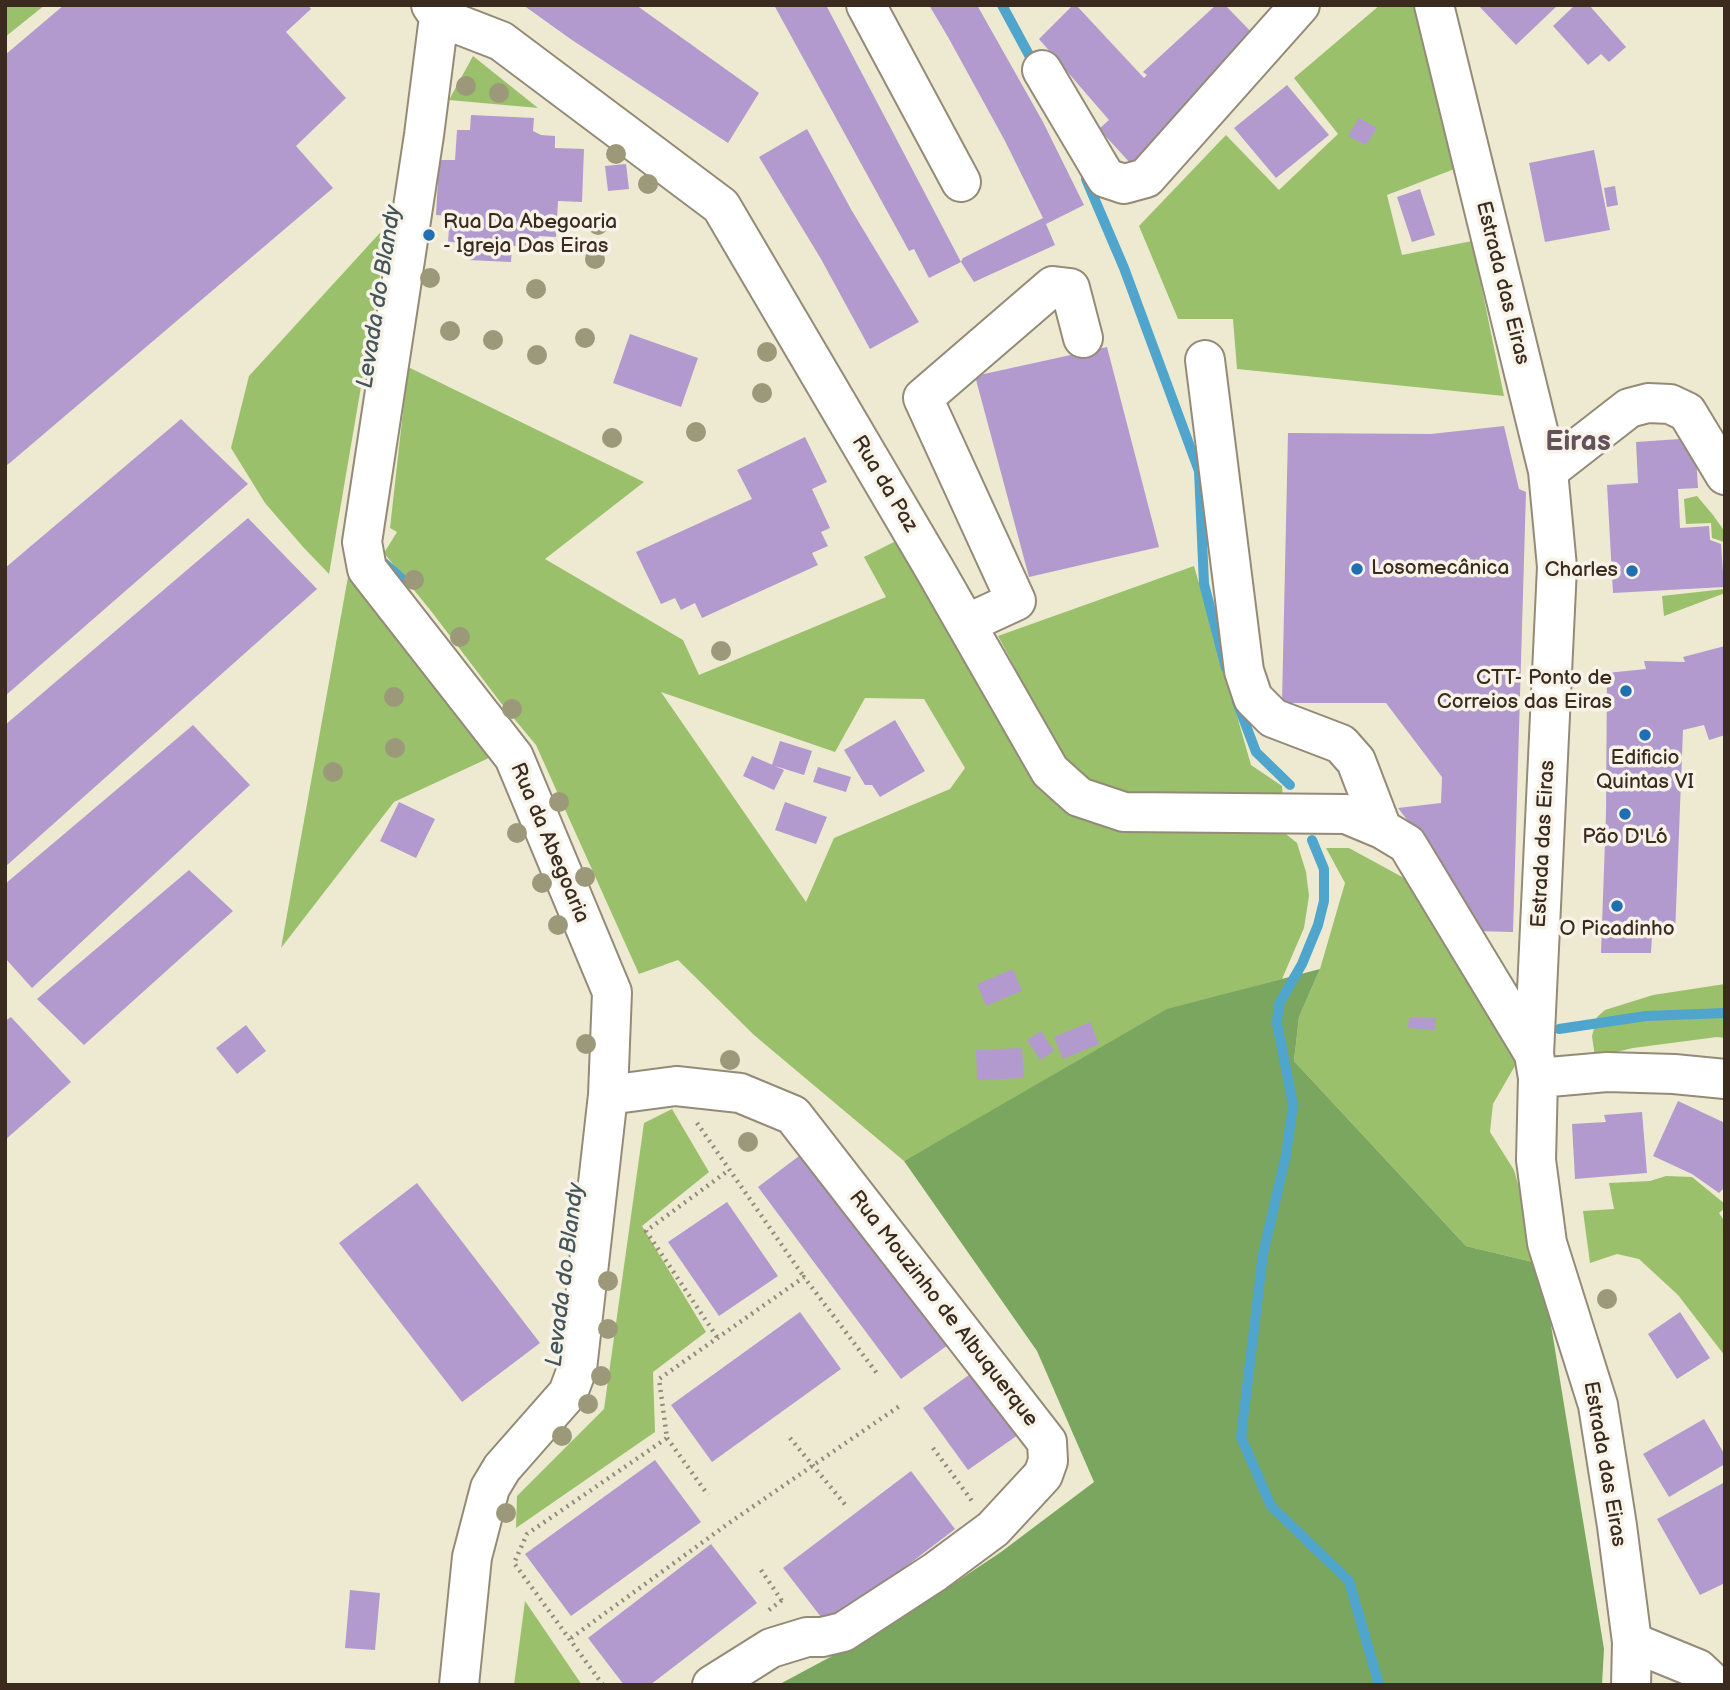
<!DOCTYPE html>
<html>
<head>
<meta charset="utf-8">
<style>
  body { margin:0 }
  #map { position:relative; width:1730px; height:1690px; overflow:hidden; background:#eee9d1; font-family:"Balsamiq Sans",sans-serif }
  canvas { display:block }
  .frame { position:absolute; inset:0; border:7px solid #3b2a1e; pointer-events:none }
</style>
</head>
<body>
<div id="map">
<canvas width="1730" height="1690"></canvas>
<div class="frame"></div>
</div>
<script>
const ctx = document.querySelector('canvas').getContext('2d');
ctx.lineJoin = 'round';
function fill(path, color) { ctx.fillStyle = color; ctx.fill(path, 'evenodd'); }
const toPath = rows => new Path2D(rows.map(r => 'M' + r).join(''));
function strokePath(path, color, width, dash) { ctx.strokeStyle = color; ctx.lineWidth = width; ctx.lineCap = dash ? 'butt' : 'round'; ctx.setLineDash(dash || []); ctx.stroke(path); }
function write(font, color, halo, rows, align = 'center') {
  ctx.font = font + ' "Balsamiq Sans",sans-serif'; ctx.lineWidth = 7; ctx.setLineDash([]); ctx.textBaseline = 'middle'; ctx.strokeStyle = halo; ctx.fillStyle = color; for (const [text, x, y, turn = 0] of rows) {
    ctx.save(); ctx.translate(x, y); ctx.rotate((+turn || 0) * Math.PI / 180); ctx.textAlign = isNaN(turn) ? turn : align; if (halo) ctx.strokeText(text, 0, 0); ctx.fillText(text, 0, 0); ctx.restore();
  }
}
fill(toPath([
  [5,5,45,5,5,37],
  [1380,5,1424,5,1470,163,1387,195,1402,255,1472,241,1504,396,1237,369,1233,319,1178,319,1139,226,1226,135,1279,190,1338,134,1294,78],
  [473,56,538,108,449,100],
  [389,223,329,574,304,548,265,503,231,448,249,376],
  [408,367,644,482,545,559,683,640,699,675,886,597,864,557,904,537,1047,791,1281,830,1297,843,1306,872,1309,896,1304,928,1282,979,1175,1008,904,1161,754,1035,678,960,639,974,536,745,501,703,431,611,384,553,397,532,390,528],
  [661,692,835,752,865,698,924,699,965,768,950,789,834,838,806,902],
  [1697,496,1713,515,1725,532,1725,547,1724,542,1712,538,1711,523,1686,524,1684,499],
  [1194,566,1251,765,1282,786,1284,810,1125,811,1072,775,998,636],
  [348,577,425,668,491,757,394,802,281,948],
  [1725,589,1725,593,1664,616,1662,596],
  [1326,848,1349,848,1404,878,1423,907,1524,1050,1493,1104,1490,1132,1514,1170,1541,1264,1466,1246,1294,1061,1299,1017,1320,969,1345,883],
  [1725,984,1725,1038,1717,1037,1633,1048,1595,1057,1592,1036,1597,1017,1605,1010,1653,995],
  [672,1109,709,1172,642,1226,706,1332,653,1372,655,1432,516,1528,517,1496,604,1409,644,1123],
  [1666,1176,1692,1177,1725,1204,1725,1208,1719,1213,1725,1222,1725,1356,1678,1295,1639,1259,1617,1254,1590,1263,1583,1211,1614,1209,1609,1183,1650,1181],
  [525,1601,582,1685,514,1685]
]), '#9ac06b');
fill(toPath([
  [1320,969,1299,1017,1294,1061,1466,1246,1541,1264,1604,1649,1602,1685,778,1685,849,1647,950,1586,1001,1552,1094,1482,1037,1351,904,1161,1167,1009]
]), '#7ba65f');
strokePath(toPath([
  [1002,5,1035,66],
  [1086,179,1124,268,1199,471,1204,584,1226,668],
  [384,563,402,579],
  [1237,702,1256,752,1290,785],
  [1312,840,1324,869,1324,901,1318,925,1302,964,1279,1004,1277,1023,1293,1105,1286,1155,1263,1254,1241,1437,1271,1506,1349,1581,1379,1685],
  [1559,1029,1646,1016,1725,1013]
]), '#50a5cc', 10);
fill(toPath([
  [64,5,308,5,311,9,286,32,346,98,296,146,333,188,5,467,5,55],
  [523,5,636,5,759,93,728,143,572,40],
  [774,5,826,5,961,262,929,278,914,249,909,251],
  [929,5,977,5,1043,122,1084,205,1046,224,1055,245,974,282,961,262,963,258,1043,218,1005,141,948,37],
  [1073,5,1076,5,1144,78,1147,75,1143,72,1216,5,1225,5,1258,39,1185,115,1132,165,1099,129,1109,120,1039,39],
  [1478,5,1558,5,1516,45],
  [1575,5,1589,5,1626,47,1609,62,1601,54,1588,65,1553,26],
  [1287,85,1329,135,1276,178,1234,128],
  [471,115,534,118,533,131,541,135,555,136,555,148,584,149,582,202,558,201,556,237,539,236,538,247,512,246,511,262,468,260,469,243,448,242,450,216,436,215,439,160,455,160,457,130,470,130],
  [1359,118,1377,128,1366,145,1348,136],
  [807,129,852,211,919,322,870,349,821,259,759,157],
  [1594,150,1610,230,1545,242,1529,163],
  [626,164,629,189,608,191,605,166],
  [1615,186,1618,205,1607,207,1604,188],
  [1420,189,1435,235,1412,242,1397,197],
  [630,334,698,358,681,407,613,383],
  [1107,347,1159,547,1029,577,975,376],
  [181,419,248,484,5,696,5,568],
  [1504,426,1519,489,1526,492,1513,932,1476,931,1441,864,1398,808,1441,803,1442,777,1386,703,1282,703,1288,433,1431,434],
  [805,437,827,482,812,489,830,528,821,532,828,546,812,553,818,565,702,618,695,603,681,610,675,598,661,604,636,552,752,499,737,470],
  [1695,438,1698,488,1678,489,1680,528,1709,526,1710,540,1721,544,1724,587,1613,593,1607,485,1638,483,1636,442],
  [248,518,317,589,5,867,5,725],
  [1725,646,1725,735,1709,740,1704,725,1683,730,1675,935,1652,935,1651,953,1601,953,1606,813,1607,673,1646,669,1644,661,1685,662,1683,657],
  [895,720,925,771,880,797,872,785,865,785,844,750],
  [193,725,250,785,32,988,5,958,5,884],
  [780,741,812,751,804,775,772,765],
  [752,756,784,770,774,790,743,776],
  [818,767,851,777,846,792,813,782],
  [399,802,435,819,416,858,380,841],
  [785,802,827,817,816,844,775,830],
  [189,870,233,911,84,1045,37,999],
  [1013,969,1022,991,986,1006,977,984],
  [11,1017,71,1082,5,1140,5,1021],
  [1409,1017,1436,1018,1435,1030,1408,1028],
  [1090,1022,1099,1044,1063,1059,1054,1037],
  [246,1025,266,1051,237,1074,216,1048],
  [1041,1031,1054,1051,1040,1060,1027,1040],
  [1022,1048,1024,1078,977,1080,976,1050],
  [1678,1101,1725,1123,1725,1187,1719,1193,1692,1174,1653,1156],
  [1642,1112,1647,1173,1575,1179,1572,1124,1606,1122,1604,1115],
  [815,1144,959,1337,901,1379,758,1187],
  [417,1183,540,1343,462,1402,339,1243],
  [727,1202,778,1276,719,1316,668,1242],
  [800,1312,841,1369,712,1462,671,1405],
  [1680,1312,1710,1358,1677,1379,1648,1334],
  [980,1367,1025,1430,968,1470,923,1408],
  [1704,1419,1725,1455,1725,1464,1669,1497,1643,1454],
  [655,1460,701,1522,571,1616,525,1554],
  [911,1471,955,1529,828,1626,783,1568],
  [1725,1482,1725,1583,1700,1595,1657,1519],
  [711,1544,757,1603,650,1685,624,1685,588,1638],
  [350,1590,380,1593,375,1650,345,1648]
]), '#b29acf');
const minor = toPath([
  [431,5,439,17,501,41,721,206,935,570,1050,771,1079,797,1124,812,1346,814,1382,829,1407,844,1534,1054],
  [866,5,961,182],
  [1434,5,1548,471,1557,567,1534,1054,1538,1078,1536,1160,1547,1243,1598,1405,1617,1526,1632,1642,1631,1685],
  [439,17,424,135,362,542,367,569,514,757,612,992,608,1095,577,1369,568,1393,502,1468,490,1488,472,1557,459,1685],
  [1042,70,1106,178,1124,184,1146,178,1300,5],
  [1205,360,1244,671,1253,698,1273,718,1341,744,1356,761,1382,829],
  [1548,471,1629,408,1648,403,1670,404,1687,412,1725,475],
  [966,624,1016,601,923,398,1053,286,1070,288,1083,338],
  [1538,1078,1607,1072,1674,1074,1725,1079],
  [608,1095,676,1086,740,1093,793,1115,1047,1442,1048,1461,1043,1475,993,1529,935,1572,843,1632,822,1637,807,1637,771,1648,712,1685],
  [1632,1642,1698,1669,1715,1685]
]);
strokePath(minor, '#948a78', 42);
strokePath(toPath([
  [697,1123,804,1277],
  [717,1337,646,1231,729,1170],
  [667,1438,708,1495],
  [790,1438,848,1508],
  [933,1448,972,1501],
  [761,1570,782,1601],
  [769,1610,782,1600],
  [571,1638,729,1523,901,1405],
  [603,1685,514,1563,527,1534,667,1438,659,1379,804,1277,879,1376]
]), '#948a78', 4.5, [2, 5]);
strokePath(minor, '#fff', 38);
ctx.fillStyle = '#9c997b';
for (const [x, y] of [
  [466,86],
  [499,93],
  [616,154],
  [648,184],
  [598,225],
  [595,259],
  [430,278],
  [536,289],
  [450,331],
  [585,338],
  [493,340],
  [767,352],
  [537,355],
  [762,393],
  [696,432],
  [612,438],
  [414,580],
  [460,637],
  [721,651],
  [394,697],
  [512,709],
  [395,748],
  [333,772],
  [559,802],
  [517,833],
  [585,877],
  [542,883],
  [558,925],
  [586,1044],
  [730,1060],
  [748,1142],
  [608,1281],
  [1607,1299],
  [608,1329],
  [601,1376],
  [588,1404],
  [562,1436],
  [506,1513]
]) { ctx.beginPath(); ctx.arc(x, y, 10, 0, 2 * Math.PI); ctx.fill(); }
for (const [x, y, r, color] of [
  [429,235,7,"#1f6fb2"],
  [1357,569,7,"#1f6fb2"],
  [1632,571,7,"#1f6fb2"],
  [1626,691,7,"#1f6fb2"],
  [1645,735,7,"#1f6fb2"],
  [1625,814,7,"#1f6fb2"],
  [1617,906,7,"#1f6fb2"]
]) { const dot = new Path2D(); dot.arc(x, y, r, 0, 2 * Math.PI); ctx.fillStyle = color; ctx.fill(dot); strokePath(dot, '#f7f3e8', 2.5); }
write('21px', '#3b2a1e', '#f7f3e8', [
  ["Rua Da Abegoaria",443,223,"left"],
  ["- Igreja Das Eiras",443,247,"left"],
  ["Losomecânica",1371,569,"left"],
  ["Charles",1618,571,"right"],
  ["CTT- Ponto de",1612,679,"right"],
  ["Correios das Eiras",1612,703,"right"],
  ["Edificio",1645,759],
  ["Quintas VI",1645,783],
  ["Pão D'Ló",1625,838],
  ["O Picadinho",1617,930]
]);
write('21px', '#3b2a1e', '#f7f3e8', [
  ["Estrada das Eiras",1502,283,76],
  ["Rua da Paz",884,484,59],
  ["Rua da Abegoaria",549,843,67],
  ["Estrada das Eiras",1544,844,-87],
  ["Rua Mouzinho de Albuquerque",943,1309,52],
  ["Estrada das Eiras",1604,1464,80]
]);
write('italic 23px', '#42555b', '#f7f3e8', [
  ["Levada do Blandy",380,297,-81],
  ["Levada do Blandy",566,1275,-83]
]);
write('bold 28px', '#65515c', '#f7f3e8', [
  ["Eiras",1578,443]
]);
</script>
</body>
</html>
